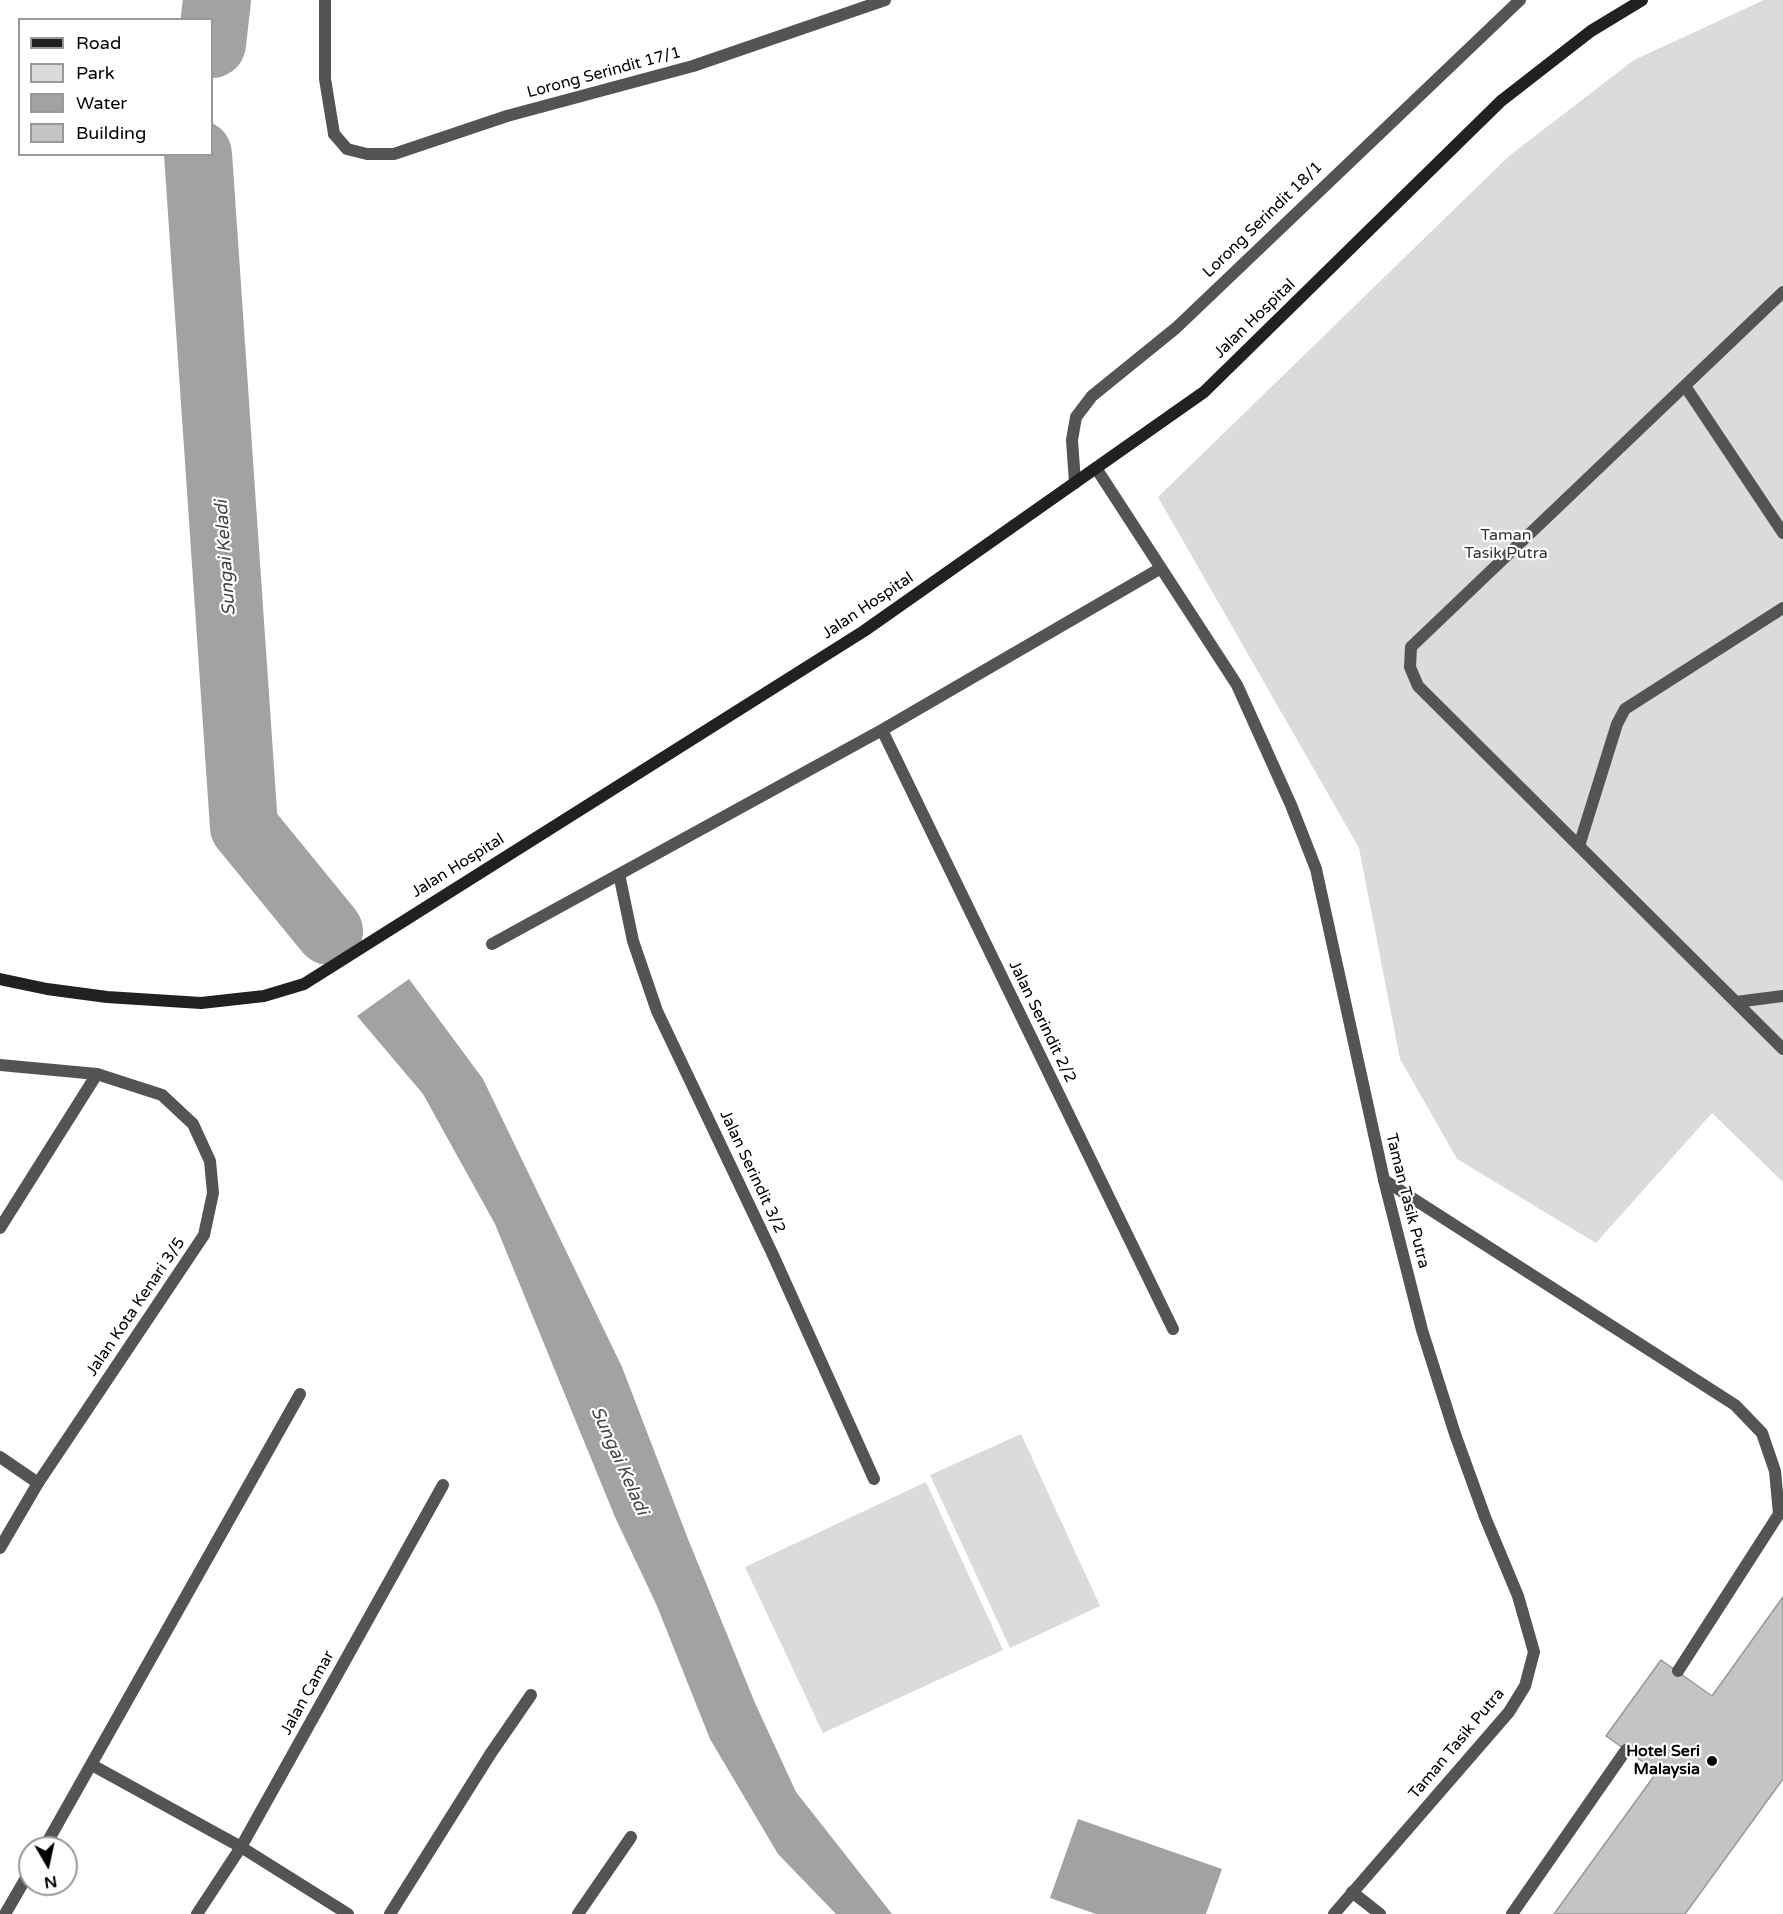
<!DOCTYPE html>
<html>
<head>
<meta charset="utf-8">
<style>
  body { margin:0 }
  #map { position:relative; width:1783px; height:1914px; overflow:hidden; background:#fff; font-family:"Varela Round",sans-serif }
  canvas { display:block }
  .legend { position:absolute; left:18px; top:18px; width:195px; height:138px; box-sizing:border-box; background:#fff; border:2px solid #999; margin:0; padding:8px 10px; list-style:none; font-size:18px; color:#000 }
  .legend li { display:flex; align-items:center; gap:12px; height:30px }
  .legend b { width:30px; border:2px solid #999 }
  .north { position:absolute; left:18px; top:1836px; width:60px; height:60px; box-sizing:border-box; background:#fff; border:2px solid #999; border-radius:50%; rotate:171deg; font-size:16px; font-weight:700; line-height:24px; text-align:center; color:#000 }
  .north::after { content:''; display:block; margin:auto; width:21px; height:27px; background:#000; clip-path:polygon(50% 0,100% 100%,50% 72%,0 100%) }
</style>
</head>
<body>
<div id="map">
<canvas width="1783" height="1914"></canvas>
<ul class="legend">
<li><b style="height:8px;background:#212121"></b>Road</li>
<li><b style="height:16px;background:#dbdbdb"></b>Park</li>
<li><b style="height:16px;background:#a2a2a2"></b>Water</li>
<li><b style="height:16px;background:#c4c4c4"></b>Building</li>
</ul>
<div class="north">N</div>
</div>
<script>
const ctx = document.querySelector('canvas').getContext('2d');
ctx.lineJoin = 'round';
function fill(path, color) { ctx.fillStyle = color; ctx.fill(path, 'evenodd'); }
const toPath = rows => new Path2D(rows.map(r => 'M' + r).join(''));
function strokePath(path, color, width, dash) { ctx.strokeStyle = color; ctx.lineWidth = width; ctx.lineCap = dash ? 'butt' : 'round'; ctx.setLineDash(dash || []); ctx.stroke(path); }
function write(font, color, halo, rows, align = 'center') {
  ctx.font = font + ' "Varela Round",sans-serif'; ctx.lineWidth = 4.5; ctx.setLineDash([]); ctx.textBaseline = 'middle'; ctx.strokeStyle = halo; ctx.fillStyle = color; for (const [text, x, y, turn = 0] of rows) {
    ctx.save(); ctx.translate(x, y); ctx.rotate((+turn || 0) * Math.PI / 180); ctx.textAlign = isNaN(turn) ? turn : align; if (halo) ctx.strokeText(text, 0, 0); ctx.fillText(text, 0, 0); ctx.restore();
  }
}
fill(toPath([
  [1764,0,1783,0,1783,1182,1712,1113,1596,1243,1457,1159,1400,1059,1359,848,1158,497,1509,156,1634,60],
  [1021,1434,1100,1606,1010,1648,930,1475],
  [926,1482,1003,1650,823,1733,745,1567]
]), '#dbdbdb');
fill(toPath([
  [409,979,483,1079,622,1367,688,1539,755,1703,796,1792,892,1914,836,1914,778,1854,710,1739,657,1606,615,1517,495,1224,423,1094,357,1016],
  [1078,1819,1222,1869,1206,1914,1096,1914,1050,1898]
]), '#a2a2a2');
strokePath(toPath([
  [212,44,217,0],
  [198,154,244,827,329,931]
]), '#a2a2a2', 68);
const building = toPath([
  [1783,1597,1783,1779,1685,1914,1554,1914,1657,1772,1606,1736,1661,1660,1712,1696,1783,1597]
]);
fill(building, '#c4c4c4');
strokePath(building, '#989898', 1.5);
strokePath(toPath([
  [325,0,325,79,334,134],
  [1783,292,1411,647,1410,667,1418,686,1783,1049],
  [1685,386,1783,533],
  [1579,846,1617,724,1625,709,1783,608],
  [1736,1002,1783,996],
  [1384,1180,1735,1405,1762,1433,1775,1471,1779,1514,1678,1671],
  [0,1228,97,1074],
  [0,1457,38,1483],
  [92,1765,241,1847],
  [44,1848,300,1394],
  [1352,1892,1380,1914],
  [5,1914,30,1871],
  [390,1914,491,1753,531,1695],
  [1512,1914,1626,1750]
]), '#545454', 12);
strokePath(toPath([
  [334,134,347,149,367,154,394,154,507,116,693,66,885,0],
  [1096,468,1237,685,1291,805,1316,869,1384,1180,1422,1330,1455,1434,1485,1517,1518,1596,1534,1652,1525,1686,1509,1712,1334,1914],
  [1075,483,1072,440,1076,417,1092,396,1176,328,1520,0],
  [882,730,1173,1329],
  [619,874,633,941,657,1011,773,1255,874,1479],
  [492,944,882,730,1161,568],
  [0,1065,97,1074,162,1095,193,1124,210,1161,213,1193,204,1235,38,1483,0,1548],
  [241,1847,348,1914],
  [197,1914,241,1847,443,1485],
  [578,1914,631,1837]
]), '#545454', 12);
strokePath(toPath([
  [0,979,47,989,107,997,201,1003,264,996,304,984,864,631,1204,392,1501,101,1591,31,1642,0]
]), '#212121', 12);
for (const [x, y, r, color] of [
  [1712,1761,6,"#000"]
]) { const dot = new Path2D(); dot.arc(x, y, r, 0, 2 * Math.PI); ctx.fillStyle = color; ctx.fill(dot); strokePath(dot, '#fff', 2); }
write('16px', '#000', '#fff', [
  ["Lorong Serindit 17/1",604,73,-15],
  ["Lorong Serindit 18/1",1263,220,-44],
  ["Jalan Hospital",1255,319,-44],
  ["Jalan Hospital",868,606,-34],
  ["Jalan Hospital",458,866,-32],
  ["Jalan Serindit 2/2",1042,1022,64],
  ["Jalan Serindit 3/2",752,1172,65],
  ["Taman Tasik Putra",1407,1201,76],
  ["Jalan Kota Kenari 3/5",136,1307,-56],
  ["Jalan Camar",308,1693,-61],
  ["Taman Tasik Putra",1457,1744,-50]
]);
write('16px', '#323232', '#fff', [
  ["Taman",1506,536],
  ["Tasik Putra",1506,554]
]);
write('bold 16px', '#000', '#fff', [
  ["Hotel Seri",1700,1752],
  ["Malaysia",1700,1770]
], 'right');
write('italic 18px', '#434343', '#fff', [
  ["Sungai Keladi",226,558,-94],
  ["Sungai Keladi",619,1461,66]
]);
</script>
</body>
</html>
